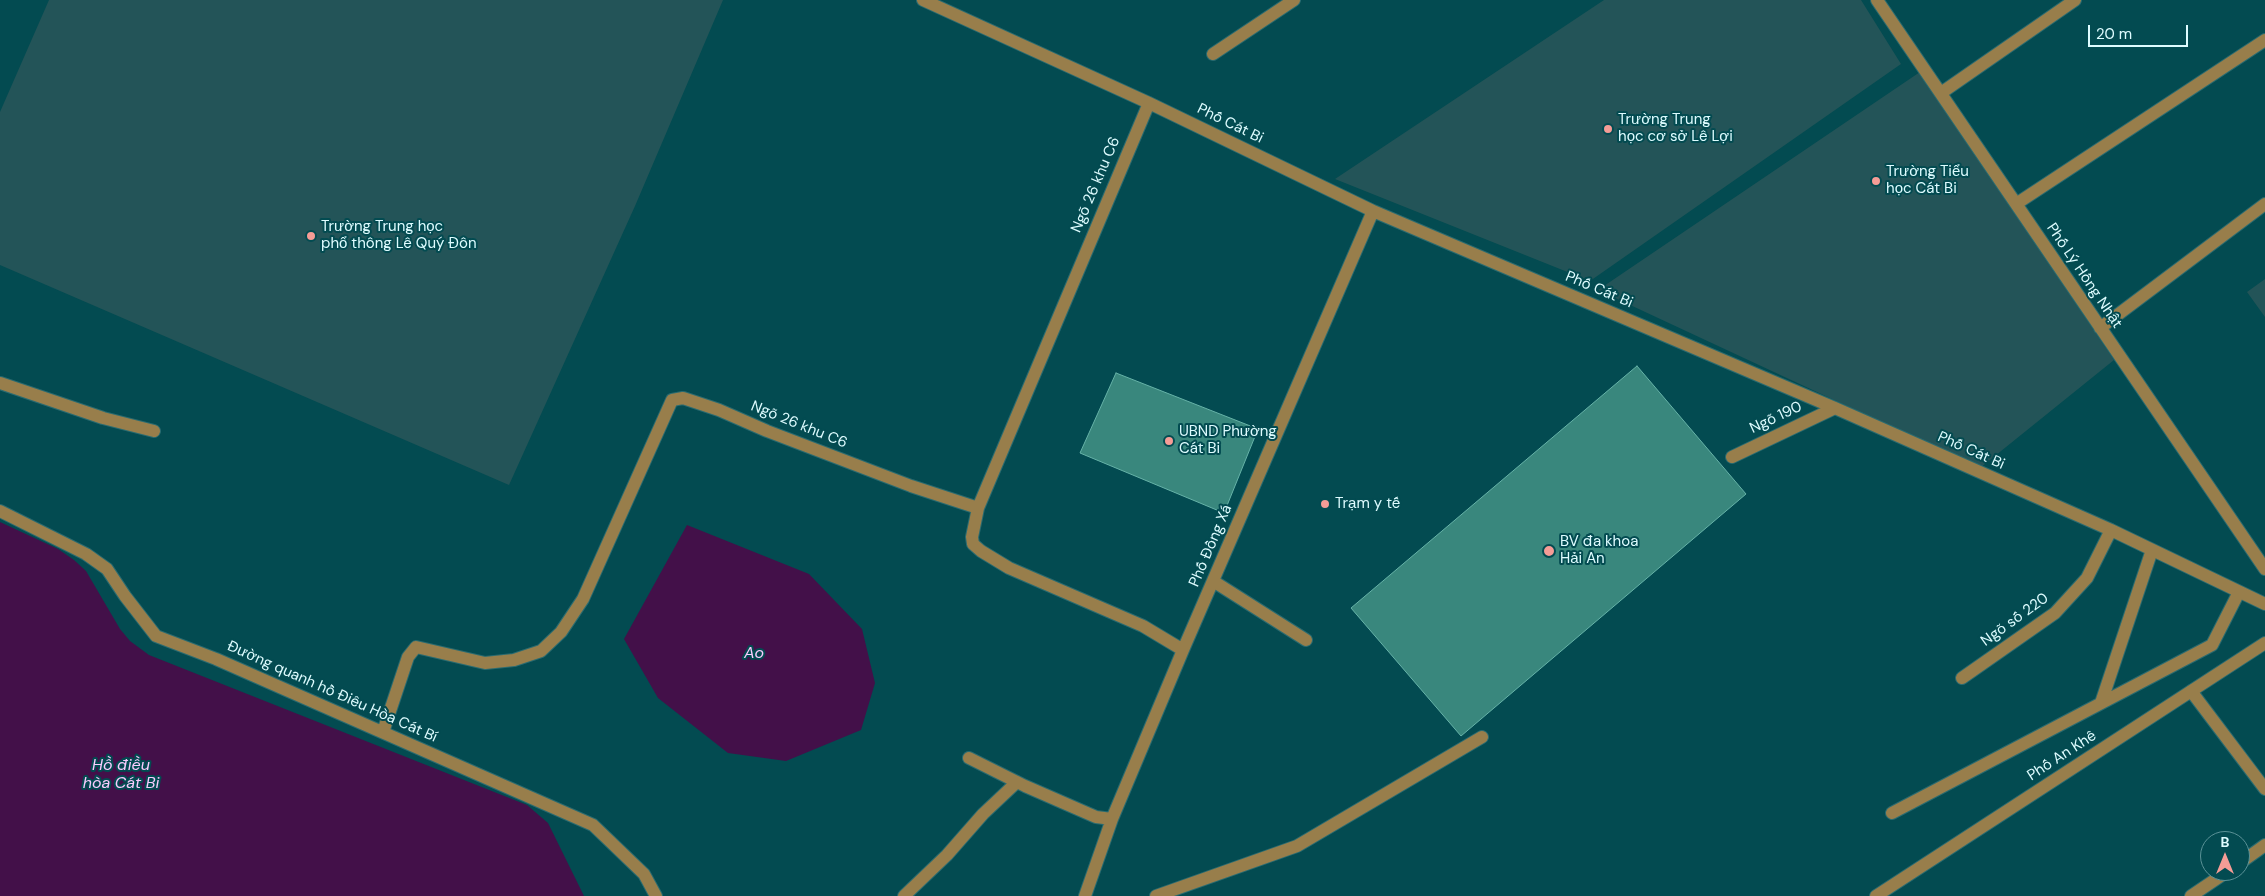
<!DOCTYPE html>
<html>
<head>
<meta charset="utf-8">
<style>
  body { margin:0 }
  #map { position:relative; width:2265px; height:896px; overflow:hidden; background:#034b51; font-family:"DM Sans",sans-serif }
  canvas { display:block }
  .north { position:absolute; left:2200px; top:831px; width:50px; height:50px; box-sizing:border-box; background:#034b51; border:1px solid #5b9297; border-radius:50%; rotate:0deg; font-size:14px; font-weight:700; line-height:20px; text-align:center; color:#defcff }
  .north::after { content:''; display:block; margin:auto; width:18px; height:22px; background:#f59c96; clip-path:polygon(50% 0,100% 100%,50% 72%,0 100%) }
  .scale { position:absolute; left:2088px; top:25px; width:100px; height:22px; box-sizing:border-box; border:2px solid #defcff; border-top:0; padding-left:6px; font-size:15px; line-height:18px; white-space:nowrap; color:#defcff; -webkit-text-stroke:4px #034b51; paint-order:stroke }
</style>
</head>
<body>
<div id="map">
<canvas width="2265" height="896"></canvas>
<div class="north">B</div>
<div class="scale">20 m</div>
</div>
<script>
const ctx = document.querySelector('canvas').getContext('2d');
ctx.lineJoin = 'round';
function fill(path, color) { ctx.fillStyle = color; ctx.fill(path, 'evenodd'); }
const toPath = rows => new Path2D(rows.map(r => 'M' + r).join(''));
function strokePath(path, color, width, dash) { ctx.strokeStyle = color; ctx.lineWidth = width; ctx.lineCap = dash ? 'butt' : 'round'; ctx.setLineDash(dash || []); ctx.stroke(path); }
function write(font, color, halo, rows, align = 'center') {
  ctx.font = font + ' "DM Sans",sans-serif'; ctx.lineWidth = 4; ctx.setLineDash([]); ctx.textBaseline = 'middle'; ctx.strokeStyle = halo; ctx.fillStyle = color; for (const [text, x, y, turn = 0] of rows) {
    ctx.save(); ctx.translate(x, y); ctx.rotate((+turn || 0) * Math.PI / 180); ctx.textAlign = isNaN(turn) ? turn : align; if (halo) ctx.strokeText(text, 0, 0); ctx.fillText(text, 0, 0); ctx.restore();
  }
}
fill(toPath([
  [49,0,723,0,635,206,509,485,0,265,0,112],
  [1604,0,1861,0,1901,64,1590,281,1335,179],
  [1920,72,2114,360,1980,468,1598,290],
  [2265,279,2265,317,2247,292]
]), '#235458');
fill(toPath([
  [0,522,58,549,74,560,86,571,120,629,130,641,149,655,527,805,548,823,584,896,0,896],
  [687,525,809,574,862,629,875,683,861,730,786,761,728,753,658,698,624,639]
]), '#431049');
const building = toPath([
  [1637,366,1746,494,1461,736,1351,608,1637,366],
  [1116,373,1258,429,1224,513,1080,453,1116,373]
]);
fill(building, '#39877d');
strokePath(building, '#66b3a8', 1);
const minor = toPath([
  [923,0,1149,103,1373,211,1835,408,2111,530,2265,604],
  [1877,0,2265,569],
  [1213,54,1294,0],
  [1941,93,2075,0],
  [2016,204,2265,40],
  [2100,328,2265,204],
  [0,383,103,418,154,431],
  [1732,457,1835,408],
  [978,508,972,537,973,544,981,551,1009,568,1143,626,1183,650],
  [0,511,86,554,107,569,125,596,156,636,216,659,593,825,644,874,656,896],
  [1213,581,1306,640],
  [1962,678,2055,613,2087,578,2111,530],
  [2191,691,2265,789],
  [2101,703,2152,550],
  [383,732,408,657,416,647,485,663,514,660,541,651,561,632,583,599,672,400,683,398,719,410,767,431,911,486,978,508,1149,103],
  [969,758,1025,786,1096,817,1112,819],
  [1892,813,2212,645,2239,592],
  [2240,863,2265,845],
  [904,896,947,855,983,814,1017,782],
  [1085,896,1112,819,1183,650,1373,211],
  [1156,896,1297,846,1482,737],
  [1876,896,2265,643],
  [2191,896,2228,871]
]);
strokePath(minor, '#2a6b70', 14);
strokePath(minor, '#987e4b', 12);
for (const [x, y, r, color] of [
  [1608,129,5,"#f59c96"],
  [1876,181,5,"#f59c96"],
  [311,236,5,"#f59c96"],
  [1169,441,5,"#f59c96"],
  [1325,504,5,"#f59c96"],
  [1549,551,6,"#f59c96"]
]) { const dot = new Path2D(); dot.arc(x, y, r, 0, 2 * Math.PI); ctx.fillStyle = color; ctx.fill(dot); strokePath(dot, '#034b51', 2); }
write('15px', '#defcff', '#034b51', [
  ["Trường Trung",1618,120],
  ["học cơ sở Lê Lợi",1618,137],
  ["Trường Tiểu",1886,172],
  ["học Cát Bi",1886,189],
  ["Trường Trung học",321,227],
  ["phổ thông Lê Quý Đôn",321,244],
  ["UBND Phường",1179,432],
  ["Cát Bi",1179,449],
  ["Trạm y tế",1335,504],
  ["BV đa khoa",1560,542],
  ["Hải An",1560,559]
], 'left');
write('15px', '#defcff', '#034b51', [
  ["Phố Cát Bi",1230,124,26],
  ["Ngõ 26 khu C6",1096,185,-67],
  ["Phố Lý Hồng Nhật",2084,276,56],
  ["Phố Cát Bi",1599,290,23],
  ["Ngõ 190",1776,418,-25],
  ["Ngõ 26 khu C6",799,425,22],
  ["Phố Cát Bi",1971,451,24],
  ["Phố Đồng Xá",1211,546,-67],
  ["Ngõ số 220",2015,620,-36],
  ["Đường quanh hồ Điêu Hòa Cát Bí",332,692,24],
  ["Phố An Khê",2062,756,-33]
]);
write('italic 16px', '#faccfe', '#034b51', [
  ["Ao",754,654],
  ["Hồ điều",121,766],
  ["hòa Cát Bi",121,784]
]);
</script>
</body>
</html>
